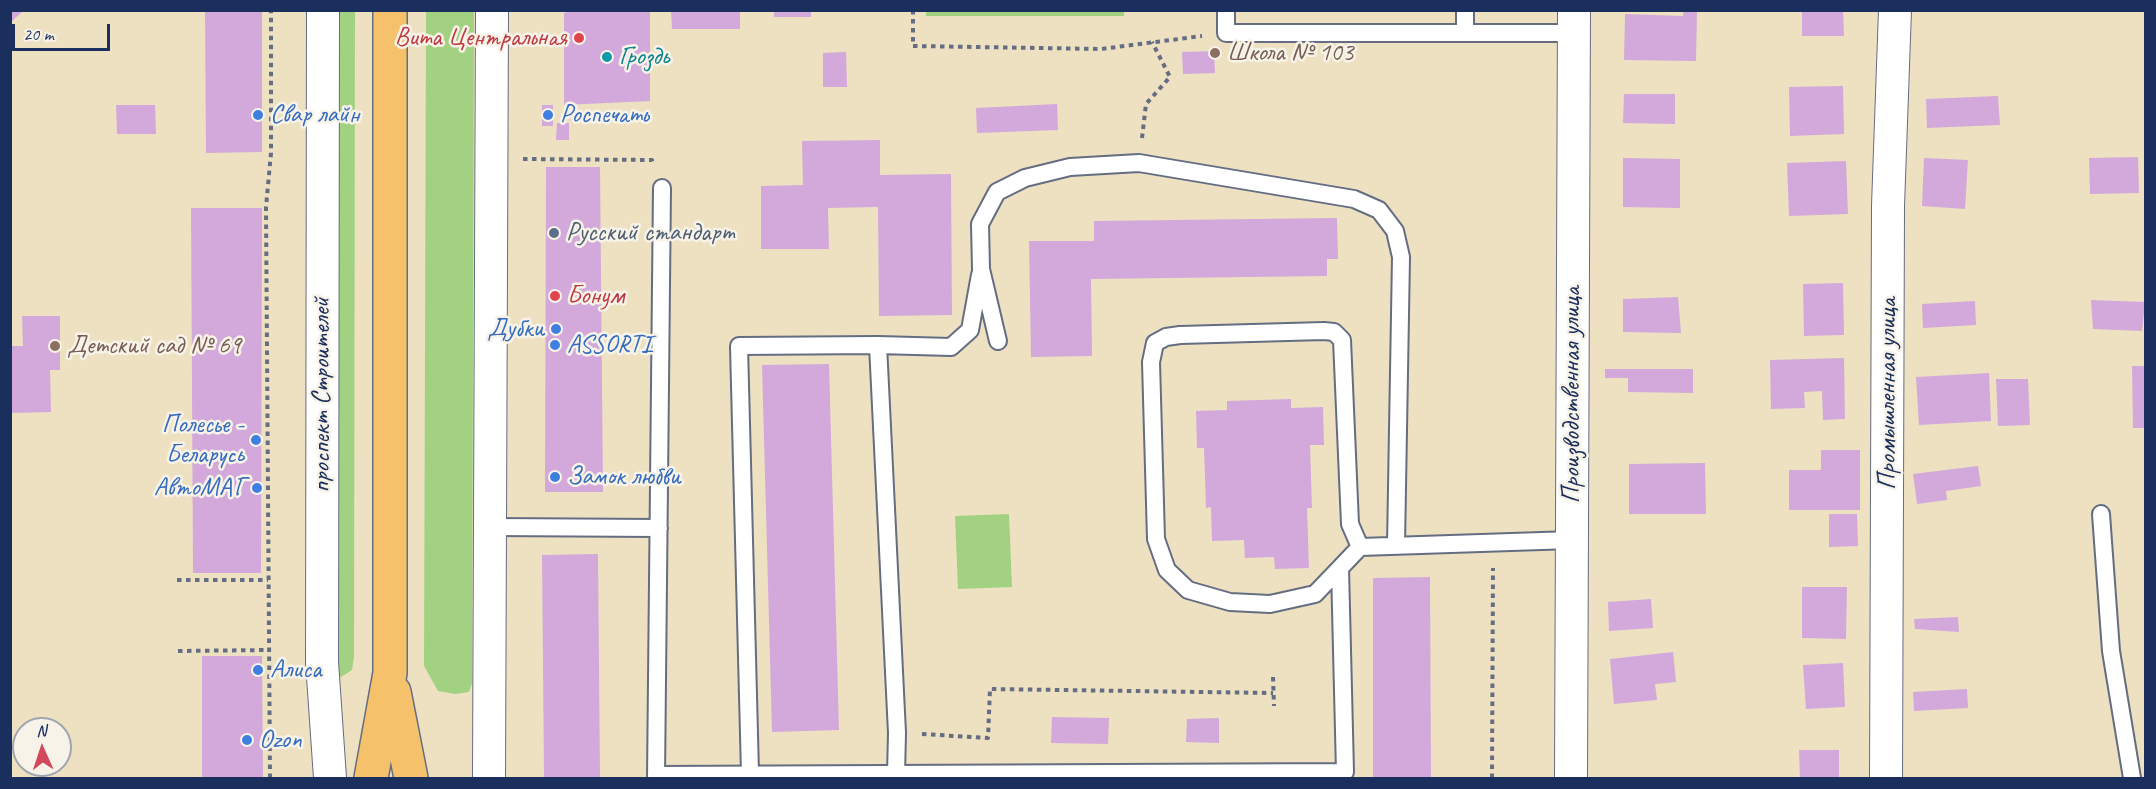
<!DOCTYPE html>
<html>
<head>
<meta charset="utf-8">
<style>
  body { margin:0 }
  #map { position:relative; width:2156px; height:789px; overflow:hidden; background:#ede1c2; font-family:Caveat,sans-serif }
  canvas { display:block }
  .frame { position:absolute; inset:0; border:12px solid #1b2f5e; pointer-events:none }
  .north { position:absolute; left:12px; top:717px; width:60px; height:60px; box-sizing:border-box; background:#f7f3e8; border:2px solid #9fa5b1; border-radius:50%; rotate:357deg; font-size:16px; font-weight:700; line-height:24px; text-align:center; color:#1b2f5e }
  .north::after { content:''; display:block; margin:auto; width:21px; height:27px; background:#d1495b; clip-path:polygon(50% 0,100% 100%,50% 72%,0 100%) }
  .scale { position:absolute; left:12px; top:24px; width:98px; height:27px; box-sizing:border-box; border:3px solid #1b2f5e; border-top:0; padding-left:8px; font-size:18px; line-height:21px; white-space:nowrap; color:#1b2f5e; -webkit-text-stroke:4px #f7f3e8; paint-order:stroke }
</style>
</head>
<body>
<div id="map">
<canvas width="2156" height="789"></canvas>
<div class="frame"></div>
<div class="north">N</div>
<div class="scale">20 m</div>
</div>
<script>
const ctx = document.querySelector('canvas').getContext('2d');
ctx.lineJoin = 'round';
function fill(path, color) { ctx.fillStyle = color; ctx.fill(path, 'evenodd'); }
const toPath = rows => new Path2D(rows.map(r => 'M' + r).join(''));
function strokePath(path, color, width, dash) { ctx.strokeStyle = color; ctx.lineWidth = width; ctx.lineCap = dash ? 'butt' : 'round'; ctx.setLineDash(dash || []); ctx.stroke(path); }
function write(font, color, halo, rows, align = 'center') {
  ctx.font = font + ' Caveat,sans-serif'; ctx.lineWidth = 5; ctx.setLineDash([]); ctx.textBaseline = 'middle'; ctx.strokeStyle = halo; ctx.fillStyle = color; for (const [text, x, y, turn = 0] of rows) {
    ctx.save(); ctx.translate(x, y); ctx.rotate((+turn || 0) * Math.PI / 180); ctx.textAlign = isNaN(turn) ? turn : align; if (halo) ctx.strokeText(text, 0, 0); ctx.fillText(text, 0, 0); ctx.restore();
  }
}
fill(toPath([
  [355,10,354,657,352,670,341,677,332,672,334,11],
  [426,11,474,11,472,683,469,692,455,694,438,691,424,666],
  [926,11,1124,10,1124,16,926,16],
  [1009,514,1012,587,958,589,955,516]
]), '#a2d281');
fill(toPath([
  [10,10,24,10,10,23],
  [205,10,262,10,262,152,206,153],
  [576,10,650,10,650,101,564,105,564,13],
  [671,10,740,10,740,29,672,29],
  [774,10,811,10,811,17,774,17],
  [1684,10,1697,10,1696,61,1624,60,1625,14,1683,16],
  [1802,10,1843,10,1844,36,1802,36],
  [1214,51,1215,73,1183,74,1182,52],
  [846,52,847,87,823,87,823,53],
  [1843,86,1844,134,1790,136,1789,87],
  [1624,94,1675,94,1675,124,1623,123],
  [1998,96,2000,125,1927,128,1926,99],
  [1057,104,1058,130,977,133,976,108],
  [116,105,155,105,156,134,117,134],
  [542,105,553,105,553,126,542,126],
  [557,123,569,123,569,140,556,140],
  [880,140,880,175,951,174,952,315,879,316,878,207,828,208,829,249,761,249,761,186,803,185,802,141],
  [2138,157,2139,193,2090,194,2089,158],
  [1623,158,1680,159,1680,208,1623,207],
  [1924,158,1968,160,1965,209,1922,206],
  [1846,161,1848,214,1789,216,1787,163],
  [546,167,600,167,603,492,545,492],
  [191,208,262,208,261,573,193,573],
  [1337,218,1338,259,1327,259,1327,276,1091,279,1092,356,1031,357,1029,241,1094,241,1094,221],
  [1843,283,1844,335,1804,336,1803,284],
  [1678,297,1681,333,1623,332,1623,299],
  [2091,300,2145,302,2142,331,2093,329],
  [1975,301,1976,325,1923,328,1922,304],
  [22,316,60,316,60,370,50,370,51,412,10,413,10,346,23,346],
  [1844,358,1845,419,1823,420,1822,391,1804,392,1805,408,1771,409,1770,360],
  [829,364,839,730,772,732,762,365],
  [2132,366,2146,366,2146,428,2133,428],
  [1605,369,1693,369,1693,393,1628,392,1628,378,1605,378],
  [1989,373,1991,421,1919,425,1916,377],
  [1996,379,2028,379,2030,425,1998,426],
  [1291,399,1291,408,1323,407,1324,445,1310,445,1312,508,1307,508,1309,568,1275,569,1274,557,1245,558,1244,540,1212,541,1211,507,1206,508,1204,448,1197,448,1196,411,1227,410,1227,401],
  [1821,450,1860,450,1860,510,1789,510,1789,470,1821,470],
  [1705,463,1706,514,1629,514,1629,464],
  [1978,466,1981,486,1946,491,1947,500,1917,504,1913,474],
  [1829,514,1857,514,1858,546,1829,547],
  [598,554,600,778,544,778,542,555],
  [1430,577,1431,778,1373,778,1373,578],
  [1802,587,1847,587,1846,639,1802,638],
  [1651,599,1653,628,1609,631,1608,602],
  [1958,617,1959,632,1915,629,1914,619],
  [1673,652,1676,682,1655,684,1657,700,1614,704,1610,659],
  [202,656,262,656,263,778,202,778],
  [1843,663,1845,707,1806,709,1803,665],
  [1967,689,1968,708,1914,711,1913,692],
  [1052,717,1109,718,1108,744,1051,743],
  [1219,718,1219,743,1186,742,1187,719],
  [1799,750,1839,750,1839,778,1800,778]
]), '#d2a9da');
const service = toPath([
  [1226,10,1226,33,1574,33],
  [1465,33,1465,10],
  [998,341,981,269,980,224,997,192,1025,178,1070,167,1139,163,1354,199,1379,210,1395,231,1401,257,1396,545],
  [878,345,951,347,970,330,980,275],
  [2101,514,2111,651,2132,778],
  [491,527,659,528],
  [1340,568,1315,594,1270,604,1230,602,1188,590,1167,570,1156,539,1151,362,1155,343,1166,337,1180,335,1324,331,1334,332,1342,340,1350,524,1360,547],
  [750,773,739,346,878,345,897,733,896,774],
  [656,775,1345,772,1340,568,1360,547,1572,540],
  [656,778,662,188]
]);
const minor = toPath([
  [323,10,322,662,330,778],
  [489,778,492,10],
  [1571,778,1574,10],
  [1886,778,1888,206,1895,10]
]);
const primary = toPath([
  [394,692,411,778],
  [371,778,390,673,390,10]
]);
strokePath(service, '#646d81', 20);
strokePath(minor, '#646d81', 34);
strokePath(primary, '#646d81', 36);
strokePath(toPath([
  [913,10,913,46,1101,49,1202,36],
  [1142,138,1146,104,1170,77,1152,42],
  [523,159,652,160,653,165],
  [177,580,268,580],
  [178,651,268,650],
  [1273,677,1274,706],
  [922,734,988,738,990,689,1273,693],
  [270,778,266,207,271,153,271,10],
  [1492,778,1493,568]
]), '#646d81', 4, [4.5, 4.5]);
strokePath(service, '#fff', 16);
strokePath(minor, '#fff', 32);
strokePath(primary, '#f5c16b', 33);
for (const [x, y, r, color] of [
  [579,38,6,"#e0444e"],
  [1215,53,6,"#8d6e63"],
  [607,57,6,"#0f9aa8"],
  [258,115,6,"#3f7fe0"],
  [548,115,6,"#3f7fe0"],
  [554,233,6,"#5c6f8a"],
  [555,296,6,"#e0444e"],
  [556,329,6,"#3f7fe0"],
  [555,345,6,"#3f7fe0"],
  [55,346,6,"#8d6e63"],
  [256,440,6,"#3f7fe0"],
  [555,477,6,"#3f7fe0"],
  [257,488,6,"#3f7fe0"],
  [258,670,6,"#3f7fe0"],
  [247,740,6,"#3f7fe0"]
]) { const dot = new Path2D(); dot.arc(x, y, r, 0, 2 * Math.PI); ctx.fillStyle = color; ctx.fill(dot); strokePath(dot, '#f7f3e8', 2); }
write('26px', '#be3a42', '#f7f3e8', [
  ["Вита Центральная",567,38],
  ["Бонум",567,296,"left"]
], 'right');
write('26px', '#785e54', '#f7f3e8', [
  ["Школа № 103",1227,53],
  ["Детский сад № 69",67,346]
], 'left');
write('26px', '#0d838f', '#f7f3e8', [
  ["Гроздь",619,57]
], 'left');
write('26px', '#366cbe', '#f7f3e8', [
  ["Свар лайн",270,115],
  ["Роспечать",560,115],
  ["Дубки",544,329,"right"],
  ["ASSORTI",567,345],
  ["Полесье -",244,425,"right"],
  ["Беларусь",244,455,"right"],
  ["Замок любви",567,477],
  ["АвтоМАГ",245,488,"right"],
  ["Алиса",270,670],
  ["Ozon",259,740]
], 'left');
write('26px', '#4e5e75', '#f7f3e8', [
  ["Русский стандарт",566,233]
], 'left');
write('26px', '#1b2f5e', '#f7f3e8', [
  ["Промышленная улица",1888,394,-90],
  ["проспект Строителей",322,395,-90],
  ["Производственная улица",1572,395,-90]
]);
</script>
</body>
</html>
